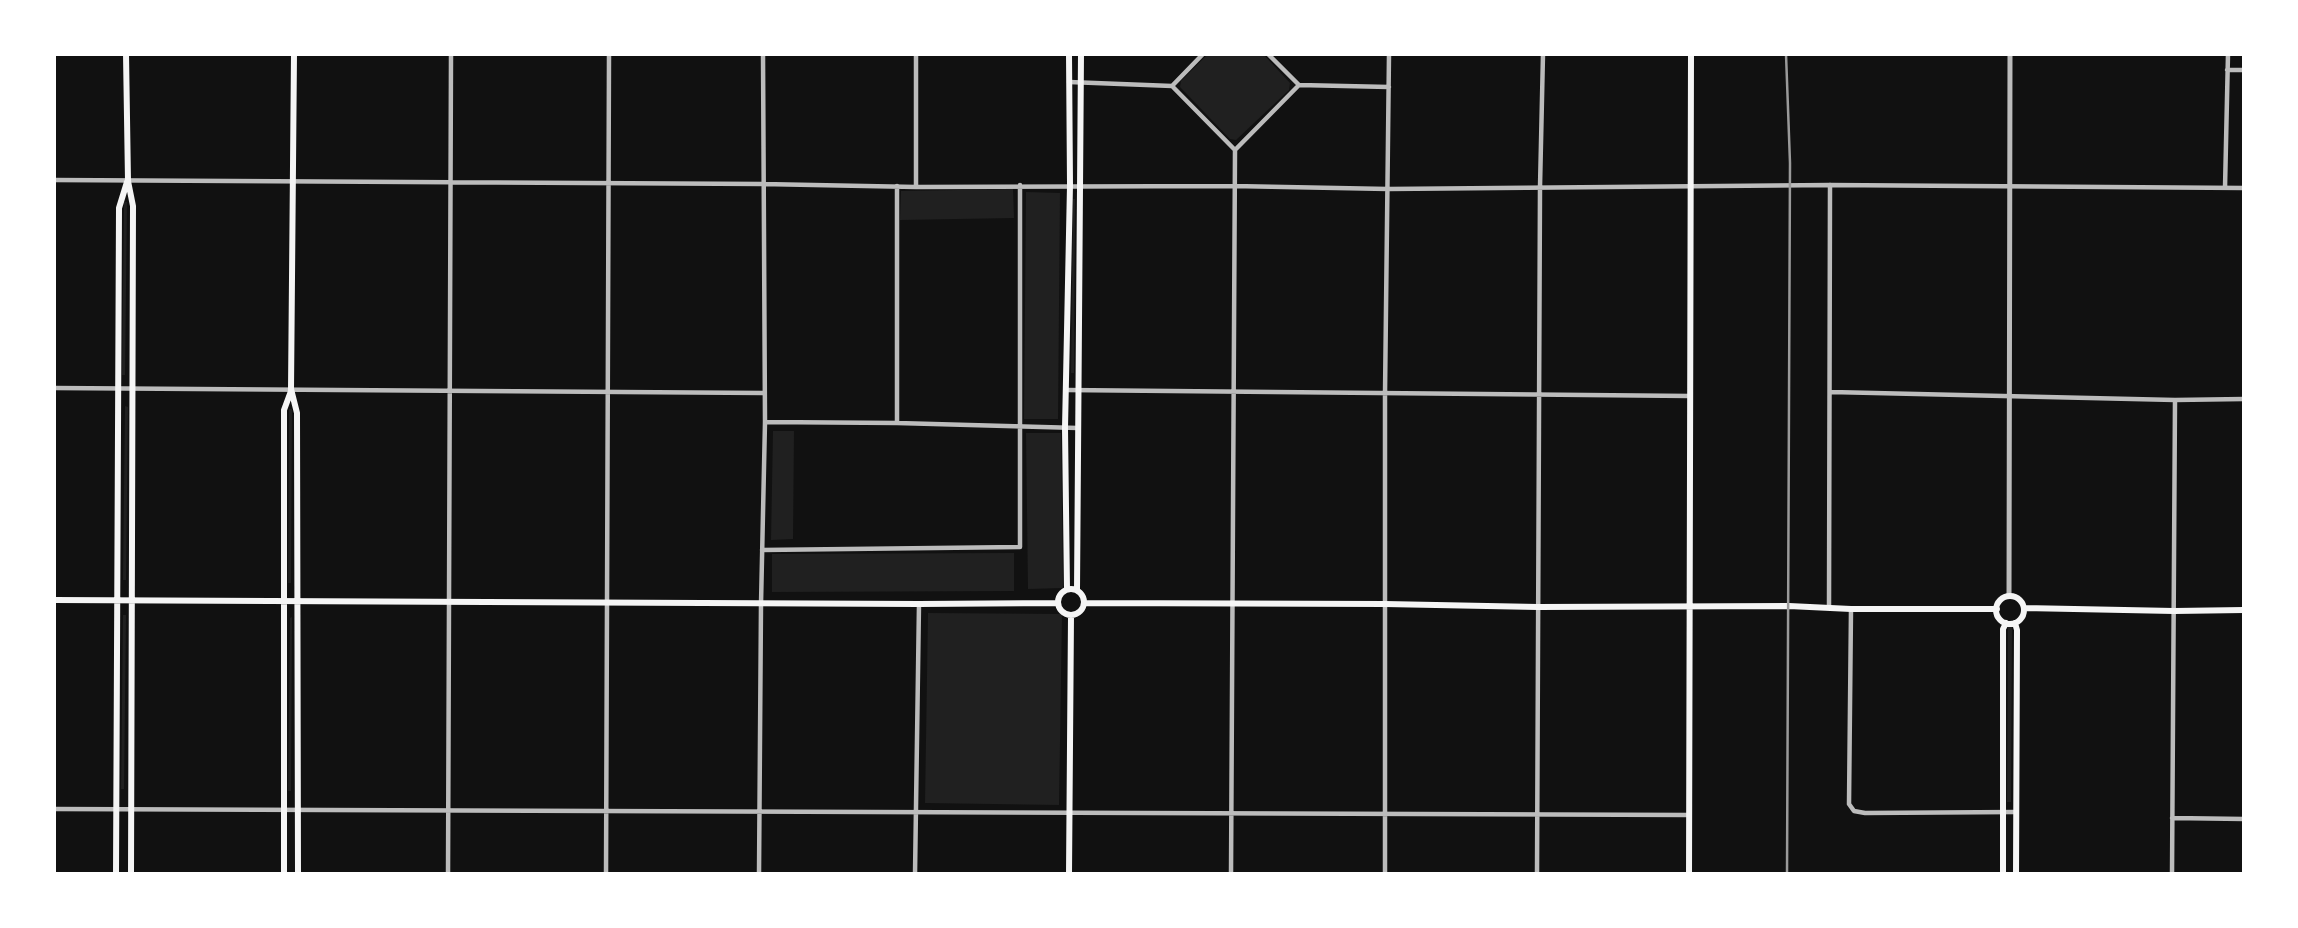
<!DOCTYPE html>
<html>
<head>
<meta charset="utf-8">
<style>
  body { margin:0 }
  #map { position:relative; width:2298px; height:928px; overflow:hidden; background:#111; font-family:"Varela Round",sans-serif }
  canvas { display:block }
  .frame { position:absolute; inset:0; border:56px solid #fff; pointer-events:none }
</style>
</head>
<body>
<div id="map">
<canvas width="2298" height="928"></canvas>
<div class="frame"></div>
</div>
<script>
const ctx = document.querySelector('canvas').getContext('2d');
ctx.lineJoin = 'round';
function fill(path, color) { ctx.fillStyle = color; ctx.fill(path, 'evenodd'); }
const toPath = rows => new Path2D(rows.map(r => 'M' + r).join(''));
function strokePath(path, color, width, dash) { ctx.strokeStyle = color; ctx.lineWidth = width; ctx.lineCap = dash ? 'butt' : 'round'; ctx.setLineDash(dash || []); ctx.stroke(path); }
fill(toPath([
  [1208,54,1263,54,1290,83,1289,90,1236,140,1230,139,1180,87,1181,81],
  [1013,189,1014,218,900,220,901,191],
  [1026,192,1060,193,1058,419,1024,419],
  [1073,199,1075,199,1074,373,1071,373],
  [124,202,127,202,125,375,122,375],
  [125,406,128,407,126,580,123,580],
  [289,409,292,409,291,583,288,583],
  [773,431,794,431,793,539,771,540],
  [1026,433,1061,433,1063,588,1028,589],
  [1014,553,1014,591,772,592,772,554],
  [928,613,1062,614,1059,805,925,803],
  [123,615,126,615,124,789,121,789],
  [292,617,291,791,288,791,290,618],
  [2008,626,2012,626,2011,802,2007,802]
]), '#202020');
strokePath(toPath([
  [1203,54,1172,86,1235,150],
  [2227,70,2244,70],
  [1069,82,1172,86],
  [1299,85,1389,87],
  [54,180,762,184,916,187,1233,186,1388,189,1830,185,2244,188],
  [916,187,916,54],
  [2225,188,2228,54],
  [54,388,763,393],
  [1066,390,1690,396],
  [1831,392,2175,400,2244,399],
  [765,422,897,423,1078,428],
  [897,423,897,186],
  [762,550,1020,547,1020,185],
  [1829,607,1830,185],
  [1851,609,1849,804,1854,811,1865,813,2016,812],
  [54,809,1689,815],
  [2172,818,2244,819],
  [448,874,451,54],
  [606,874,609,54],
  [759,874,761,604,765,422,763,54],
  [915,874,919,604],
  [1231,874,1235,150,1299,85,1268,54],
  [1385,874,1385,394,1389,54],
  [1537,874,1540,187,1543,54],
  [2172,874,2175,400]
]), '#bcbcbc', 4.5);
strokePath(toPath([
  [2009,596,2010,54]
]), '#bcbcbc', 5);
strokePath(toPath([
  [126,54,128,181,133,206,131,874],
  [294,54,291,389,297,413,298,874],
  '1058 602a13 13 0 1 1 26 0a13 13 0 1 1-26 0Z',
  [1067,589,1065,428,1070,185,1069,54],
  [1077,590,1081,54],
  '1996 610a14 14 0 1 1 28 0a14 14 0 1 1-28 0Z',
  [54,600,919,604,1058,603],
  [1085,603,1385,604,1538,607,1789,606,1851,609,1997,609],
  [2024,608,2174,611,2244,610],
  [2015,623,2017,630,2016,874],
  [116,874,119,208,127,182],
  [284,874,284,410,291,391],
  [1069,874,1071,616],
  [1689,874,1691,54],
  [2003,874,2003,629,2006,623]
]), '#f5f5f5', 6);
strokePath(toPath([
  [1786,54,1790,163,1787,874]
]), '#9a9a9a', 2.5);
</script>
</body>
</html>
